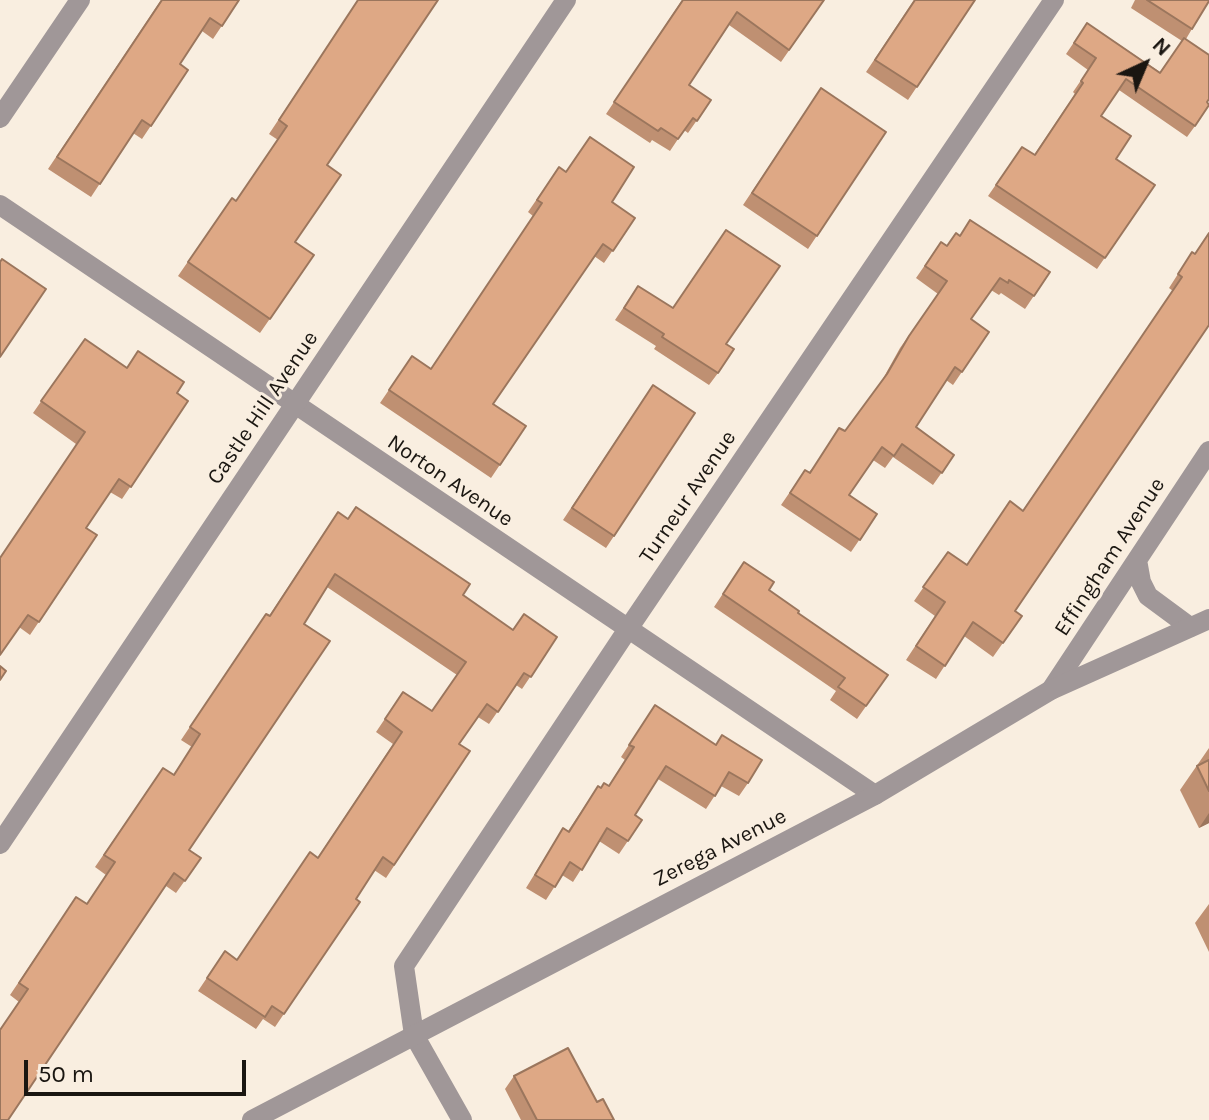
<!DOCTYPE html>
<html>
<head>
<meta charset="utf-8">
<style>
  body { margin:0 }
  #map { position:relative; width:1209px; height:1120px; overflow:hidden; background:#f9eee0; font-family:Karla,sans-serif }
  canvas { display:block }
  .north { position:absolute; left:1105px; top:24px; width:80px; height:80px; -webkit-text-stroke:6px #f9eee0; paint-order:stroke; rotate:44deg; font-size:22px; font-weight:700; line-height:32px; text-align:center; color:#1a1611 }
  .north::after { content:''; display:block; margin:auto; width:28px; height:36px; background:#1a1611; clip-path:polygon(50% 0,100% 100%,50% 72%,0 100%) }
  .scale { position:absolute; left:24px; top:1060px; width:222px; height:36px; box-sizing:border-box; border:4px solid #1a1611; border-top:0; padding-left:10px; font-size:24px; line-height:28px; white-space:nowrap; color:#1a1611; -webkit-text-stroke:6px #f9eee0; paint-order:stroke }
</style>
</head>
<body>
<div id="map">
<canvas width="1209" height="1120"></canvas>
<div class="north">N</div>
<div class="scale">50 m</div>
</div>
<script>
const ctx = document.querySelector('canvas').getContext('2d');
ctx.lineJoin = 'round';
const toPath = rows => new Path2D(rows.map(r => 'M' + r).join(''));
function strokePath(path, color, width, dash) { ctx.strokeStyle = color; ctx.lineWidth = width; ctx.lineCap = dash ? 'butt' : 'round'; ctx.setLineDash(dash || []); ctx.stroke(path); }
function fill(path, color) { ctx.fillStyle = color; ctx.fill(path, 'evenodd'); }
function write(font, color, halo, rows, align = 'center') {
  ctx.font = font + ' Karla,sans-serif'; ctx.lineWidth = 6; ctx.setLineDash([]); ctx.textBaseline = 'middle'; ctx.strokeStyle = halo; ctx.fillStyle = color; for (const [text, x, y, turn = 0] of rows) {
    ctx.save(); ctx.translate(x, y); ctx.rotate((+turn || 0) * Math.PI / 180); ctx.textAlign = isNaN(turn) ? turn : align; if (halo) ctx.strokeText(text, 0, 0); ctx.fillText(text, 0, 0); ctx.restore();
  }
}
strokePath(toPath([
  [0,118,80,0],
  [0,205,875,795],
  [1137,560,1141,582,1148,596,1190,627],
  [1051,690,1209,451],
  [462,1120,414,1035,404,966,628,629,1054,0]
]), '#a09798', 20);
strokePath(toPath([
  [0,844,566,0],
  [252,1120,875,795,1051,690,1209,619]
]), '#a09798', 20);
fill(toPath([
  [161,0,239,0,213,39,202,31,180,64,188,70,142,139,133,133,91,197,48,169],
  [358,0,327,165,295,242,314,255,260,333,178,276,232,198,236,201,278,140,269,134],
  [682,0,824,0,781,62,729,25,689,85,711,100,688,133,684,130,670,151,652,140,650,143,606,114],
  [914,0,975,0,908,100,866,72],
  [1135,0,1209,0,1186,39,1195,126,1187,137,1119,90,1101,116,1116,159,1155,185,1097,269,988,196,1022,147,1034,155,1075,94,1073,92,1088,70,1066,54,1087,23,1160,72,1182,41,1131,8],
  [821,88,886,132,808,249,743,205],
  [550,180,612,202,635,218,604,263,594,256,493,404,526,426,491,478,380,403,412,356,431,369,533,216,528,212],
  [941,242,947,246,1050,272,1025,309,1001,293,999,295,991,290,971,319,989,332,953,385,946,380,916,427,954,455,933,485,893,457,885,468,873,460,849,495,877,514,851,552,781,505,805,470,809,472,845,431,880,384,900,348,938,294,916,278],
  [1192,252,1195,254,1015,611,1022,616,993,657,964,636,936,679,906,660,935,616,914,601,948,552,967,565,1023,510,1173,291,1169,288],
  [638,286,726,344,718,373,709,385,654,349,656,346,615,320],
  [127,367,177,393,188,401,122,499,110,492,86,528,97,535,30,635,19,627,76,444,33,413,61,373],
  [644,398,614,536,606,548,563,520],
  [329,525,463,595,513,630,557,637,522,689,516,685,489,724,478,717,459,744,470,751,386,878,374,870,356,899,360,902,275,1027,263,1019,256,1029,198,991,225,951,237,960,318,857,393,744,376,732,403,692,432,711,457,675,327,587,304,624,189,850,201,858,176,893,166,886,19,1002,10,995,76,897,87,904,106,875,95,867,163,768,173,775,192,747,181,740,266,614,269,616],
  [744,562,769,590,798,613,888,675,857,719,830,700,836,691,714,607],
  [655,705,748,783,739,796,721,786,706,809,658,779,635,815,642,820,619,854,599,841,573,882,562,875,546,900,526,888,563,828,568,831,598,786,601,788,609,785,625,760,621,757],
  [1209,748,1209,823,1199,828,1180,790],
  [1209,904,1209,952,1195,923],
  [514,1076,597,1102,614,1120,521,1120,505,1089]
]), '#bf9072');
fill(toPath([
  [1209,813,1209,823,1199,828]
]), '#9b765d');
const building = toPath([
  [162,0,239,0,222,26,210,18,180,64,188,70,151,126,142,120,100,184,57,157,162,0],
  [358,0,438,0,327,165,341,175,295,242,314,255,270,319,188,262,232,198,236,201,287,126,279,120,358,0],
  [683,0,824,0,789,50,737,12,689,85,711,100,697,121,693,118,678,139,661,128,658,131,614,102,683,0],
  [915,0,975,0,917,87,875,60,915,0],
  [1147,0,1209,0,1209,1,1192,29,1147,0],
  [1087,23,1160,73,1184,38,1209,55,1209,99,1207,102,1209,105,1195,126,1126,79,1101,116,1131,136,1116,159,1155,185,1105,258,996,185,1022,147,1035,155,1083,83,1081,81,1096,58,1074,43,1087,23],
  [821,88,886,132,817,236,752,193,821,88],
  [590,137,634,167,612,202,635,218,613,251,603,244,493,404,526,426,500,465,389,390,412,356,431,369,542,203,537,200,559,167,566,172,590,137],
  [970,220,1050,272,1034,296,1009,280,1008,283,1000,278,971,319,989,332,962,372,955,367,916,427,954,455,942,473,902,444,894,456,882,447,849,495,877,514,860,540,790,493,805,470,810,473,839,428,845,431,887,374,909,336,947,281,925,266,941,242,947,246,956,233,960,236,970,220],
  [726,230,780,266,726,344,734,349,718,373,662,337,664,334,624,308,638,286,673,308,726,230],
  [1209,233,1209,325,1015,611,1022,616,1003,643,973,622,945,666,916,646,945,602,923,587,948,552,967,565,1010,501,1023,511,1182,277,1178,274,1192,252,1195,254,1209,233],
  [2,259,46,289,0,357,0,262,2,259],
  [85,339,127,368,138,351,184,382,177,393,188,401,131,487,119,479,86,528,97,535,39,622,28,615,0,655,0,558,85,432,41,401,85,339],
  [653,385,695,413,614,536,572,508,653,385],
  [356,507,470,584,463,595,513,630,524,614,557,637,531,677,524,673,498,712,487,704,459,744,470,751,394,865,383,857,356,899,360,902,284,1014,272,1006,265,1017,207,978,225,951,237,960,310,852,318,858,402,732,385,719,403,692,432,711,466,662,335,574,304,624,330,641,189,850,201,858,185,881,174,873,8,1120,0,1120,0,1030,28,989,19,983,76,897,87,904,115,862,104,855,163,768,174,775,200,734,190,727,266,614,270,616,338,512,348,519,356,507],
  [744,562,774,582,769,590,799,611,798,613,888,675,866,706,838,687,845,678,723,594,744,562],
  [0,666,6,671,0,680,0,666],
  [655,705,716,745,722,735,762,760,748,783,729,772,715,796,666,766,635,815,642,820,628,841,607,828,582,870,570,862,555,887,535,875,563,828,569,832,598,786,601,788,604,783,609,786,634,747,629,745,655,705],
  [1209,760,1209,791,1197,766,1209,760],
  [568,1048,597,1102,603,1099,614,1120,537,1120,514,1076,568,1048]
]);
fill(building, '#dea885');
strokePath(building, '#9b765d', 2);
write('22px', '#1a1611', '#f9eee0', [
  ["Castle Hill Avenue",263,408,-56],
  ["Norton Avenue",450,481,34],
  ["Turneur Avenue",688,497,-56],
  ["Effingham Avenue",1110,557,-57],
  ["Zerega Avenue",720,848,-27]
]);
</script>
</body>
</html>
